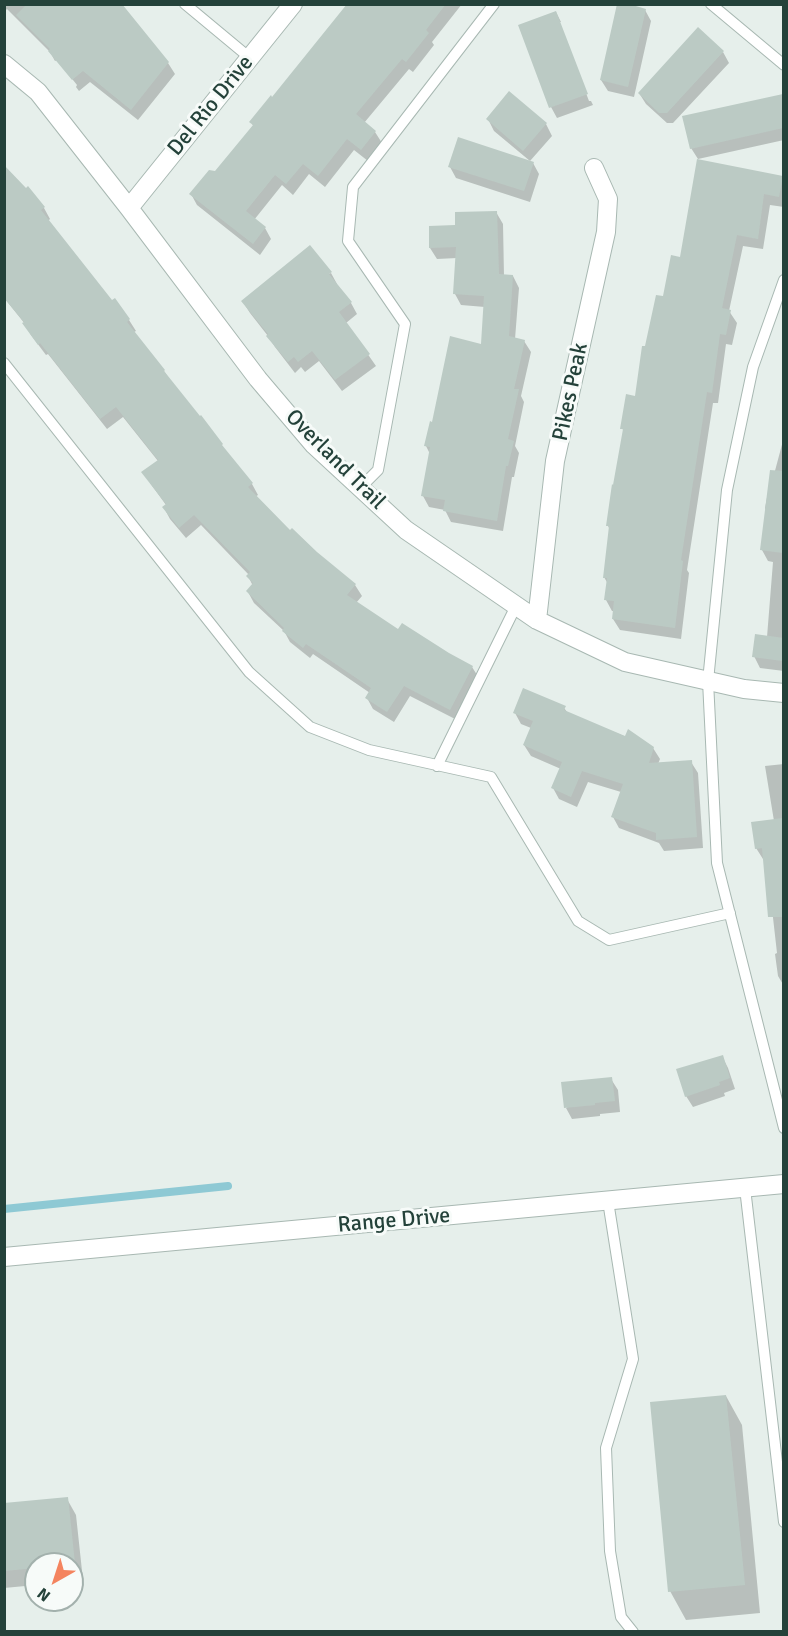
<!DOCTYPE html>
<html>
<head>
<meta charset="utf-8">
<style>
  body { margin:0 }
  #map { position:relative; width:788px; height:1636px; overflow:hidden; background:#e6efeb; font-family:Signika,sans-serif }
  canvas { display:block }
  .frame { position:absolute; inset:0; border:6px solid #24423a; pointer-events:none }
  .north { position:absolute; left:24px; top:1552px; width:60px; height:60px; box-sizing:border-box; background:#f7fbf9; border:2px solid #a3b1ad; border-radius:50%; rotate:219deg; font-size:16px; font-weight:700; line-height:24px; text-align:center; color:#24423a }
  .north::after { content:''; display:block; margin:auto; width:21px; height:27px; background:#f4845f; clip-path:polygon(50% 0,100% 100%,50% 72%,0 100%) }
</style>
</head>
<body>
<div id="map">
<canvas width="788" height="1636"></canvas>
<div class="frame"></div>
<div class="north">N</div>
</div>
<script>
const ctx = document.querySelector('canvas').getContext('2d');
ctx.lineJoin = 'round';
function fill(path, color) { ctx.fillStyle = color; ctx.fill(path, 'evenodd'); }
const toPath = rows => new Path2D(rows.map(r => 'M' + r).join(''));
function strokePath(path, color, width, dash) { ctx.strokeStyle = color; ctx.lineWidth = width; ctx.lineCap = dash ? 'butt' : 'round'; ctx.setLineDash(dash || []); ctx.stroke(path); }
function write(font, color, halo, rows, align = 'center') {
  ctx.font = font + ' Signika,sans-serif'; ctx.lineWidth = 6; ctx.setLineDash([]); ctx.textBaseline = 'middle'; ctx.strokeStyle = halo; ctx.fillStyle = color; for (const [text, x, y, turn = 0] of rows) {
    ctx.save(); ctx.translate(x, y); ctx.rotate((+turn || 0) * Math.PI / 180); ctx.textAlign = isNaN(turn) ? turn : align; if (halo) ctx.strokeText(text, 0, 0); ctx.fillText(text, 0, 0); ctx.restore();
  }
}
fill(toPath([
  [4,4,120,4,168,63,175,74,138,120,90,82,79,91,76,87,77,85,57,60,55,61,50,52,7,9,4,12],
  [348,4,462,4,432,42,434,45,413,72,409,69,364,123,375,132,382,143,368,161,354,150,325,187,309,174,293,195,282,185,254,220,265,228,271,239,260,255,197,205,191,194,216,172,254,127,251,122,272,99],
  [645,10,651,21,634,97,608,91,601,80],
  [556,12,561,22,559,22,589,101,591,101,593,105,557,118,551,107],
  [723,52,729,63,673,123,667,123,646,104,639,93],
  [509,93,546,124,552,136,530,161,494,131,488,119],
  [784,95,784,140,698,159,691,148,684,117],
  [533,163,539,174,530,202,456,178,450,167],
  [4,167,44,208,50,219,48,221,112,302,129,320,136,331,134,332,164,371,170,380,252,484,258,495,255,497,290,532,355,585,362,596,356,603,399,631,472,667,479,678,457,720,410,696,394,722,373,709,367,698,370,693,313,654,310,658,290,642,284,631,254,603,248,592,253,586,248,576,249,575,201,525,186,538,170,519,164,508,166,505,150,483,158,461,123,417,107,429,48,354,46,355,31,335,25,324,5,299],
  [782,177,784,180,784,207,770,205,763,249,743,246,729,311,737,323,732,345,726,344,718,403,713,403,687,570,689,573,681,639,620,630,613,619,614,611,612,611,606,600,608,584,604,577,610,530,608,526,624,432,622,428,637,397,646,348,664,298,681,259],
  [496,212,503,224,504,276,513,276,519,288,515,339,524,341,531,352,521,396,524,402,515,446,519,453,514,477,512,477,503,531,451,522,445,510,429,507,423,496,430,454,426,446,433,424,483,345,485,307,461,305,455,294,457,258,437,259,430,248,457,227],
  [331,273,337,284,336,285,351,303,357,314,346,323,376,366,342,391,319,361,305,372,301,367,295,373,275,347,268,336,250,313,243,302],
  [784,437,784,671,760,668,754,656,767,637,773,562,768,561,762,550,766,511,765,508,770,482,772,482],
  [564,708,568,713,653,748,660,759,658,764,691,762,698,773,703,848,664,851,659,843,619,828,613,817,621,792,588,782,577,807,559,799,553,788,561,769,531,756,524,745,531,728,521,724,515,713],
  [784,764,784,986,778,976,775,954,777,953,771,900,765,859,763,859,756,848,774,821,765,766],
  [722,1056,728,1068,735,1089,724,1093,725,1096,693,1107,686,1096],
  [611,1079,618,1090,620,1112,600,1114,600,1116,572,1119,566,1108],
  [726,1396,742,1425,760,1613,686,1620,670,1591],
  [67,1499,76,1515,83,1580,72,1582,72,1564,36,1564,36,1585,4,1588,4,1505]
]), '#0003');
strokePath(toPath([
  [4,1209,228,1186]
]), '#8ec9d4', 8);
fill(toPath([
  [27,4,122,4,169,62,131,110,83,71,72,80,48,51,50,49,16,15],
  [347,4,446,4,426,30,429,33,406,62,402,59,356,114,376,131,361,150,347,139,318,176,303,164,286,184,275,175,246,211,266,227,253,244,189,194,209,170,215,171,253,125,249,122,271,95,272,97],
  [617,4,629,4,646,9,628,87,600,80],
  [556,11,588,94,549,108,518,25],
  [698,27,724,51,667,113,659,113,638,93],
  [509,91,547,123,523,151,486,119],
  [783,94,783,128,690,149,682,116],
  [458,137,534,162,524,191,448,167],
  [697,159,783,176,779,197,764,194,758,239,737,235,722,308,731,310,726,335,720,334,712,393,707,392,681,560,683,561,675,628,612,619,614,601,604,600,607,578,603,578,609,526,606,526,612,484,613,485,623,429,620,429,626,394,635,396,642,346,645,346,656,295,663,296,671,255,680,257],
  [4,165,26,188,28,186,45,207,41,210,112,300,115,298,130,319,127,322,165,370,164,371,200,416,201,415,223,444,222,445,253,483,248,487,290,530,292,528,317,552,356,584,347,595,398,629,402,623,449,653,473,666,450,710,404,686,387,712,365,698,371,688,306,644,303,648,282,631,284,628,246,591,253,583,246,576,250,572,194,515,179,528,162,507,166,504,141,472,158,460,116,407,100,419,40,343,38,345,22,323,24,322,4,298],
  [497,211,499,274,513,275,509,336,525,340,514,389,519,389,508,439,514,441,508,466,506,466,497,521,443,511,445,500,421,496,430,447,424,446,430,421,432,422,450,336,481,344,484,296,453,294,456,247,429,248,429,226,455,225,455,212],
  [310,245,332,272,329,274,352,302,339,312,370,354,335,380,312,351,298,362,294,357,288,362,266,336,268,334,241,301],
  [770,470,783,471,783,553,760,550],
  [755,634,783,638,783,661,752,657],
  [523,688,566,706,564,710,625,736,628,729,654,747,649,763,692,760,697,837,656,840,656,833,611,817,623,784,582,771,571,797,551,788,562,762,523,745,533,721,513,713],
  [783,818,783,917,768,917,762,848,755,849,751,822],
  [723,1055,730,1078,719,1082,720,1085,685,1097,676,1069],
  [612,1077,615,1101,595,1103,595,1105,564,1108,561,1082],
  [726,1395,745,1585,668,1592,650,1402],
  [68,1497,75,1564,36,1564,36,1568,4,1571,4,1503]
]), '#bbcac4');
const service = toPath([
  [185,4,250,58],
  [711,4,784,65],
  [784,280,753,367,727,490,708,681,717,863,784,1128],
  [4,363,249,672,310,727,369,750,491,777,578,921,609,940,730,913],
  [360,488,378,470,405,324,348,241,353,187,494,4],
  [437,766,516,606],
  [745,1188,784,1522],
  [608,1201,633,1359,606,1448,610,1551,621,1617,633,1632]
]);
const minor = toPath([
  [4,64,38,92,129,208,258,379,314,445,406,530,537,620,625,662,744,689,784,693],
  [129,208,293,4],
  [537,620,555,461,606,232,608,199,594,168]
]);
const tertiary = toPath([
  [4,1257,784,1184]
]);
strokePath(service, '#a8b8b2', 12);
strokePath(minor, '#a8b8b2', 20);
strokePath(tertiary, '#a8b8b2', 20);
strokePath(service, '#fff', 10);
strokePath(minor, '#fff', 18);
strokePath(tertiary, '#fff', 18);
write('22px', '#24423a', '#f7fbf9', [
  ["Del Rio Drive",211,106,-51],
  ["Pikes Peak",571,392,-78],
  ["Overland Trail",335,460,45],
  ["Range Drive",394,1221,-5]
]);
</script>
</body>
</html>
